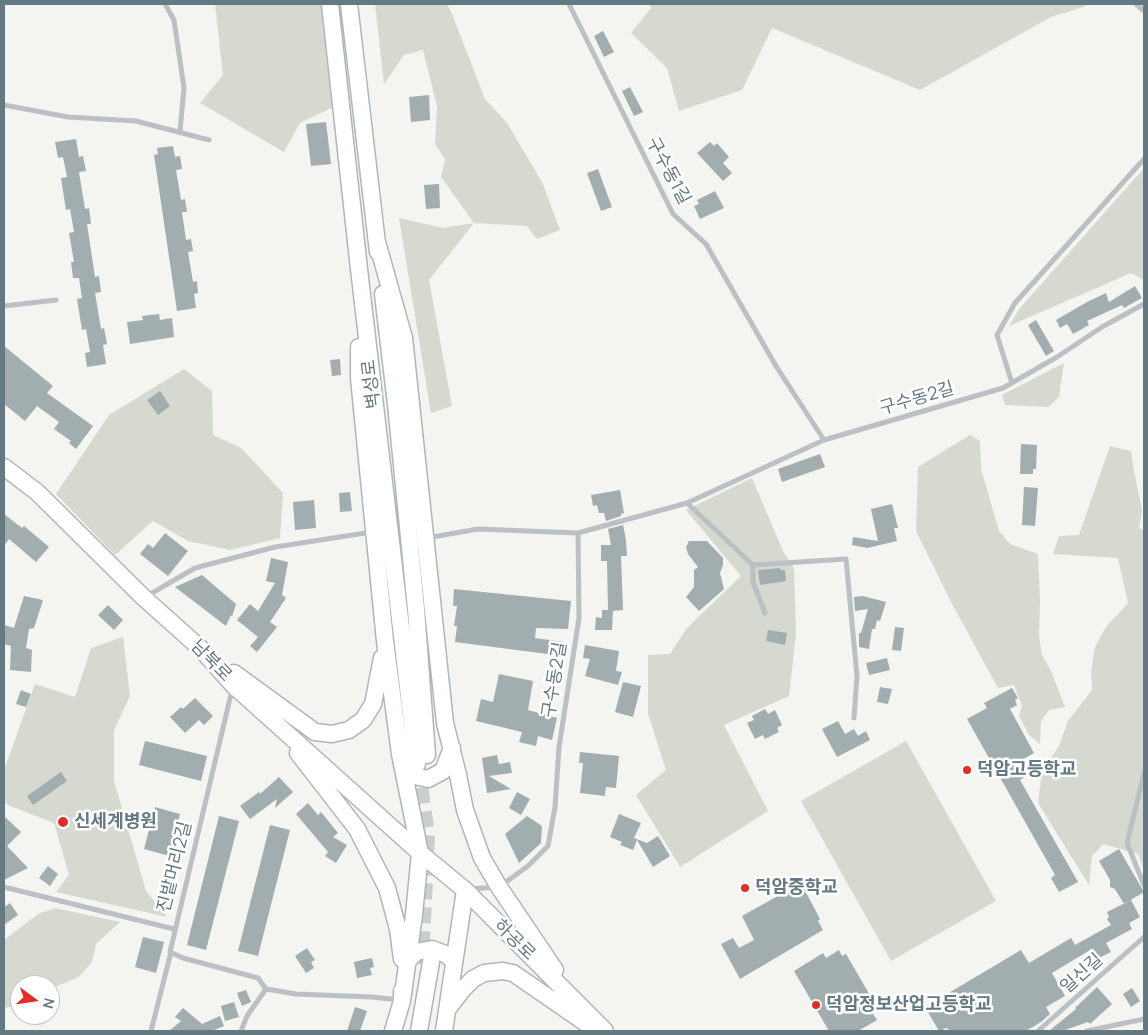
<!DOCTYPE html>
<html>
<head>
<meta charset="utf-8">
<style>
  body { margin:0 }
  #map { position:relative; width:1148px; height:1035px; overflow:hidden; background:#f4f4f0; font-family:Manrope,sans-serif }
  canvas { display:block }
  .frame { position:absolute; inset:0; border:5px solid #647981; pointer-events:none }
  .north { position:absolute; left:10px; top:975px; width:50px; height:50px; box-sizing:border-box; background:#fff; border:1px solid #c1c9cd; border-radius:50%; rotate:104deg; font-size:14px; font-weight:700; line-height:20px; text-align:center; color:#647981 }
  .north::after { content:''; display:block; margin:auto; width:18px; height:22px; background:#de2e27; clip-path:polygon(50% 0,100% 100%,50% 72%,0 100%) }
</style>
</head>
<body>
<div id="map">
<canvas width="1148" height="1035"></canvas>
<div class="frame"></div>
<div class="north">N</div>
</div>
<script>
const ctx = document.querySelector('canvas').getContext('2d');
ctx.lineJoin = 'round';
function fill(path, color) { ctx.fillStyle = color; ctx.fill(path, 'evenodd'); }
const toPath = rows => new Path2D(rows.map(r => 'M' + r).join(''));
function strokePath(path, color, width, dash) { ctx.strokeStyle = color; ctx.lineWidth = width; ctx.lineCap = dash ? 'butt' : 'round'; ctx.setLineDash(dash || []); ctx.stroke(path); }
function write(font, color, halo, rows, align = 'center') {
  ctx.font = font + ' Manrope,"Noto Sans KR",sans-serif'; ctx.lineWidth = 5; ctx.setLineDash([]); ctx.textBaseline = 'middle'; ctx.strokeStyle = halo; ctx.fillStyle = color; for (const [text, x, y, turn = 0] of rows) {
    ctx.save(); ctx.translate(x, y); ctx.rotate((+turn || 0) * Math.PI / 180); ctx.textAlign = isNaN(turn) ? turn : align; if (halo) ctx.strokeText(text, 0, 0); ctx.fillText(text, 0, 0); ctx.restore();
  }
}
fill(toPath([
  [215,4,321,4,333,107,300,123,284,152,200,103,223,75],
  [375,4,447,4,452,14,485,99,507,123,542,182,560,230,537,239,527,226,474,223,429,280,452,406,431,413,399,218,443,228,474,223,441,177,445,159,435,144,437,106,423,50,404,55,384,84],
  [649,4,1085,4,1086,6,1051,17,920,90,772,28,742,90,679,111,667,68,631,33,651,8],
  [1144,168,1144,280,1131,273,1009,326,1020,308],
  [1064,363,1059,397,1048,407,1005,405,1002,395],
  [184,369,212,391,213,435,241,448,283,493,280,538,230,550,188,541,153,521,115,555,56,494,109,415],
  [970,435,980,441,981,469,999,531,1010,544,1038,554,1040,600,1039,635,1042,655,1051,671,1065,707,1049,710,1041,721,1040,744,1029,735,1019,716,1022,706,1014,685,998,688,951,602,916,531,918,467],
  [1110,446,1131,451,1134,471,1142,510,1139,528,1144,530,1144,870,1138,854,1103,844,1092,856,1089,885,1038,803,1042,771,1059,746,1068,721,1092,690,1091,672,1095,647,1106,627,1128,603,1118,558,1053,554,1059,536,1079,535],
  [752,478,783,551,794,568,796,634,789,696,724,725,768,811,680,867,636,795,666,770,648,714,648,655,670,654,687,628,741,576,686,510],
  [123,637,130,696,114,730,114,781,146,891,167,917,56,892,69,875,54,823,8,805,4,801,4,770,35,684,75,697,91,648],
  [906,741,996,901,891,961,801,801],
  [55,908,120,922,96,944,92,962,79,977,50,989,50,985,20,985,20,1005,4,1008,4,940,38,914]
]), '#d5d9d0');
fill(toPath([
  [603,31,614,52,604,57,594,36],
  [630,87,643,112,634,116,622,91],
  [429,95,430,120,411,122,409,97],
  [326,122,331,164,311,166,306,124],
  [76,139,79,157,83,156,86,171,79,172,85,209,89,208,91,224,87,224,95,277,99,276,101,292,95,293,101,329,104,328,107,344,103,345,106,364,87,367,85,353,90,352,86,329,82,330,77,299,82,298,79,278,73,278,71,262,74,262,69,233,74,232,70,209,66,210,61,178,67,177,63,157,58,158,55,142],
  [710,142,714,146,717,143,729,157,723,163,732,173,723,181,697,153],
  [173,146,175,157,180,156,182,169,176,170,181,200,185,199,187,212,182,212,186,240,191,239,193,251,188,252,193,282,197,281,198,293,194,294,196,308,177,311,154,155,158,154,157,148],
  [598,169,612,207,601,211,587,173],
  [439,184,440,208,426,209,424,185],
  [715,191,724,208,700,219,694,206,699,204,697,200],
  [1135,286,1142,298,1124,308,1122,305,1087,321,1089,325,1073,334,1067,324,1060,328,1056,320,1087,302,1106,293,1109,302],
  [159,314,160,320,172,318,174,337,130,344,127,322,143,320,142,316],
  [1036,320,1054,351,1046,356,1028,325],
  [4,346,53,386,47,393,93,426,76,449,69,443,71,441,54,429,59,422,37,406,25,421,4,404],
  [340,359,341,375,332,376,330,360],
  [160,391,170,406,158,415,147,400],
  [1021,444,1037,445,1036,469,1033,469,1033,474,1020,474],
  [820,454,825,467,782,482,778,469],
  [1024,487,1038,488,1035,526,1022,525],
  [620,490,624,513,621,514,621,516,606,521,604,513,599,513,597,505,593,506,591,495],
  [350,492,352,511,340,512,339,493],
  [314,500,316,528,295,530,293,502],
  [892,504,898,528,894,528,897,541,867,548,852,545,853,537,878,541,871,509],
  [4,514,22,528,24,526,49,547,36,562,9,539,4,546],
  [623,525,626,540,627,556,621,556,623,610,613,611,612,630,595,630,596,617,602,618,602,610,608,610,607,561,601,561,601,545,611,545,608,529],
  [165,533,188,551,168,576,140,554,148,544,153,548],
  [689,541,707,541,723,558,723,565,720,573,724,589,699,611,686,597,694,587,694,570,698,567,688,554,686,547],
  [271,558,288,562,282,595,286,598,270,622,277,627,257,652,250,646,258,637,237,620,250,604,258,611,275,583,266,581],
  [780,568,781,570,785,570,786,581,760,585,758,570],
  [202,575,236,604,232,617,231,615,226,626,175,587],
  [454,589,571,601,568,629,536,628,535,638,564,642,563,656,455,642,457,626,454,626,457,606,453,606],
  [24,596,43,600,34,628,29,629,26,648,32,650,31,672,10,670,11,646,4,644,4,625,14,628],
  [863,596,886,602,880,621,877,620,875,629,872,629,869,649,859,647,859,633,861,633,868,609,855,611,854,597],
  [108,605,123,620,114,630,98,615],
  [895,627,904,628,901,651,892,650],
  [768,630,787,633,785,645,766,641],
  [585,645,619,651,616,671,622,672,618,685,585,676,590,659,583,658],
  [887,658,890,670,869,675,866,663],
  [499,674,533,681,528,710,557,718,552,740,538,736,536,746,519,742,522,732,476,721,481,699,493,702],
  [623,682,641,686,633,717,615,712],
  [880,687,892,689,888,704,877,702],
  [1012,688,1018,698,1015,700,1017,705,1010,709,1034,753,1020,761,1028,775,1020,780,1078,882,1059,892,1051,878,1055,875,967,719,987,708,984,703],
  [21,690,31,694,26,707,16,704],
  [195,698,213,716,204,725,199,720,185,733,170,717,181,707,183,709],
  [765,709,768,714,775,710,782,725,777,728,779,732,765,739,763,735,755,739,747,723,754,720,752,716],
  [838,721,845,734,854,729,858,736,866,731,870,740,837,757,822,729],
  [145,741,207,756,201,781,139,765],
  [580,752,619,756,616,788,606,787,605,796,580,793,583,763,579,763],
  [497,755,499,764,510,762,512,773,489,776,511,789,487,793,482,758],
  [61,772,67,781,33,805,27,796],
  [279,777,293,792,275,808,277,799,250,819,240,806,259,792,260,794],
  [517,792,530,799,521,815,509,808],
  [308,803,318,815,321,812,338,833,333,837,347,845,336,863,325,856,328,852,296,814],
  [155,807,180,814,169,856,144,849],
  [619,814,641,823,634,838,647,843,658,836,670,856,653,867,637,840,633,850,620,845,622,842,610,837],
  [4,816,21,832,7,846,28,868,4,880],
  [219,816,239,821,206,950,187,945],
  [527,816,542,826,541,843,519,863,505,834],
  [270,825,290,830,258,956,238,951],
  [1119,849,1144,892,1124,904,1115,889,1110,887,1110,880,1099,861],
  [48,866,58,874,50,886,39,878],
  [801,883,820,919,818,921,823,930,740,979,721,944,733,938,739,948,754,940,742,916],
  [1131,900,1140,917,1129,923,1132,929,1106,943,1111,952,1095,960,1090,950,1052,973,1065,996,1046,1007,1050,1014,1041,1022,1026,1031,950,1031,947,1028,939,1031,925,1007,1021,950,1029,963,1071,938,1075,945,1111,925,1107,919,1109,917,1107,912],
  [10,903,18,915,4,925,4,907],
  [143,937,164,942,156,973,135,967],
  [307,948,315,960,311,962,314,968,306,973,295,956],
  [839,950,842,956,846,954,878,1009,872,1012,877,1020,858,1031,829,1031,794,971,823,953,826,958],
  [372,958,374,967,370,968,372,975,357,978,354,962],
  [1097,987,1112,1004,1090,1024,1088,1022,1062,1031,1049,1031,1076,1009,1075,1008],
  [1132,988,1140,1001,1131,1007,1123,994],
  [246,990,251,1002,242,1006,237,993],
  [234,1002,239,1017,225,1021,221,1006],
  [355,1007,367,1011,360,1031,347,1031],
  [183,1008,202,1024,220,1016,224,1026,212,1031,169,1031,181,1021,175,1017]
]), '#a2adb0');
strokePath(toPath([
  [417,764,427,835,421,964]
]), '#c9cfcf', 16, [16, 8]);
const secondary = toPath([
  [330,4,359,269,417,764],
  [349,4,378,252],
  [377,242,404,338,445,723,458,775,465,810,482,858,499,887,555,970],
  [383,294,396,404,416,609,427,755],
  [359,347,359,378,385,641,400,754,420,853,414,915,402,1001],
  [4,467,37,492,144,598,200,648,233,685,420,853,465,890,605,1031],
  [234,673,315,732,332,734,349,730,363,720,373,704,382,658],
  [298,753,357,829,387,888,398,929,402,959],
  [403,767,410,775,428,779,443,771,452,748],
  [407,962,416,952,432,949,445,954,454,961],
  [447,1010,463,989,473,979,484,973,503,971,513,973,590,1026],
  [393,1031,402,1001,402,991],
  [419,1031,431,962],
  [444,1031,465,890]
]);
strokePath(secondary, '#afb6b9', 19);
strokePath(toPath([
  [165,4,174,20,184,88,180,131],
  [569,4,673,214,706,244,776,366,824,440],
  [1136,4,1144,11],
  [4,105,68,117,136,121,209,140],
  [4,306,56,300],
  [1012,383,997,335,1015,303,1144,159],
  [687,503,753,565,846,559,857,676,854,718],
  [427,538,478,529,578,533,687,503,824,440,1003,388,1057,357,1102,327,1144,304],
  [753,565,753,582,765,613],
  [147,596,195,568,275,547,372,532],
  [232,690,170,952,183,958,258,978,266,989,296,994,372,997,399,1000],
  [1144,773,1127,843,1144,885],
  [4,887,174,929],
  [469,889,499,887,528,866,548,846,555,807,559,747,579,618,578,533],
  [151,1031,171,952],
  [241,1031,247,1016,266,989],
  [1038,1031,1144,937],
  [1087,1031,1144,1019]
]), '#bac0c3', 5);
strokePath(secondary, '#fff', 16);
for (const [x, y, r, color] of [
  [967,770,5,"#de2e27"],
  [63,822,6,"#de2e27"],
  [745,888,5,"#de2e27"],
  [816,1005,5,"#de2e27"]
]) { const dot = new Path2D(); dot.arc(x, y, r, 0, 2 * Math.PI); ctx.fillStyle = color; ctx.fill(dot); strokePath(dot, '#fff', 2); }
write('18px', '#647981', '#fff', [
  ["구수동1길",668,171,62],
  ["벽성로",372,384,-97],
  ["구수동2길",917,399,-16],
  ["남북로",211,661,46],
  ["구수동2길",555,680,-81],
  ["진밭머리2길",175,867,-76],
  ["하공로",514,940,44],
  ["일신길",1082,974,-42]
]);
write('bold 18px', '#647981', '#fff', [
  ["덕암고등학교",977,770],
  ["신세계병원",74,822],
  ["덕암중학교",755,888],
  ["덕암정보산업고등학교",826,1005]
], 'left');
</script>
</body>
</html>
